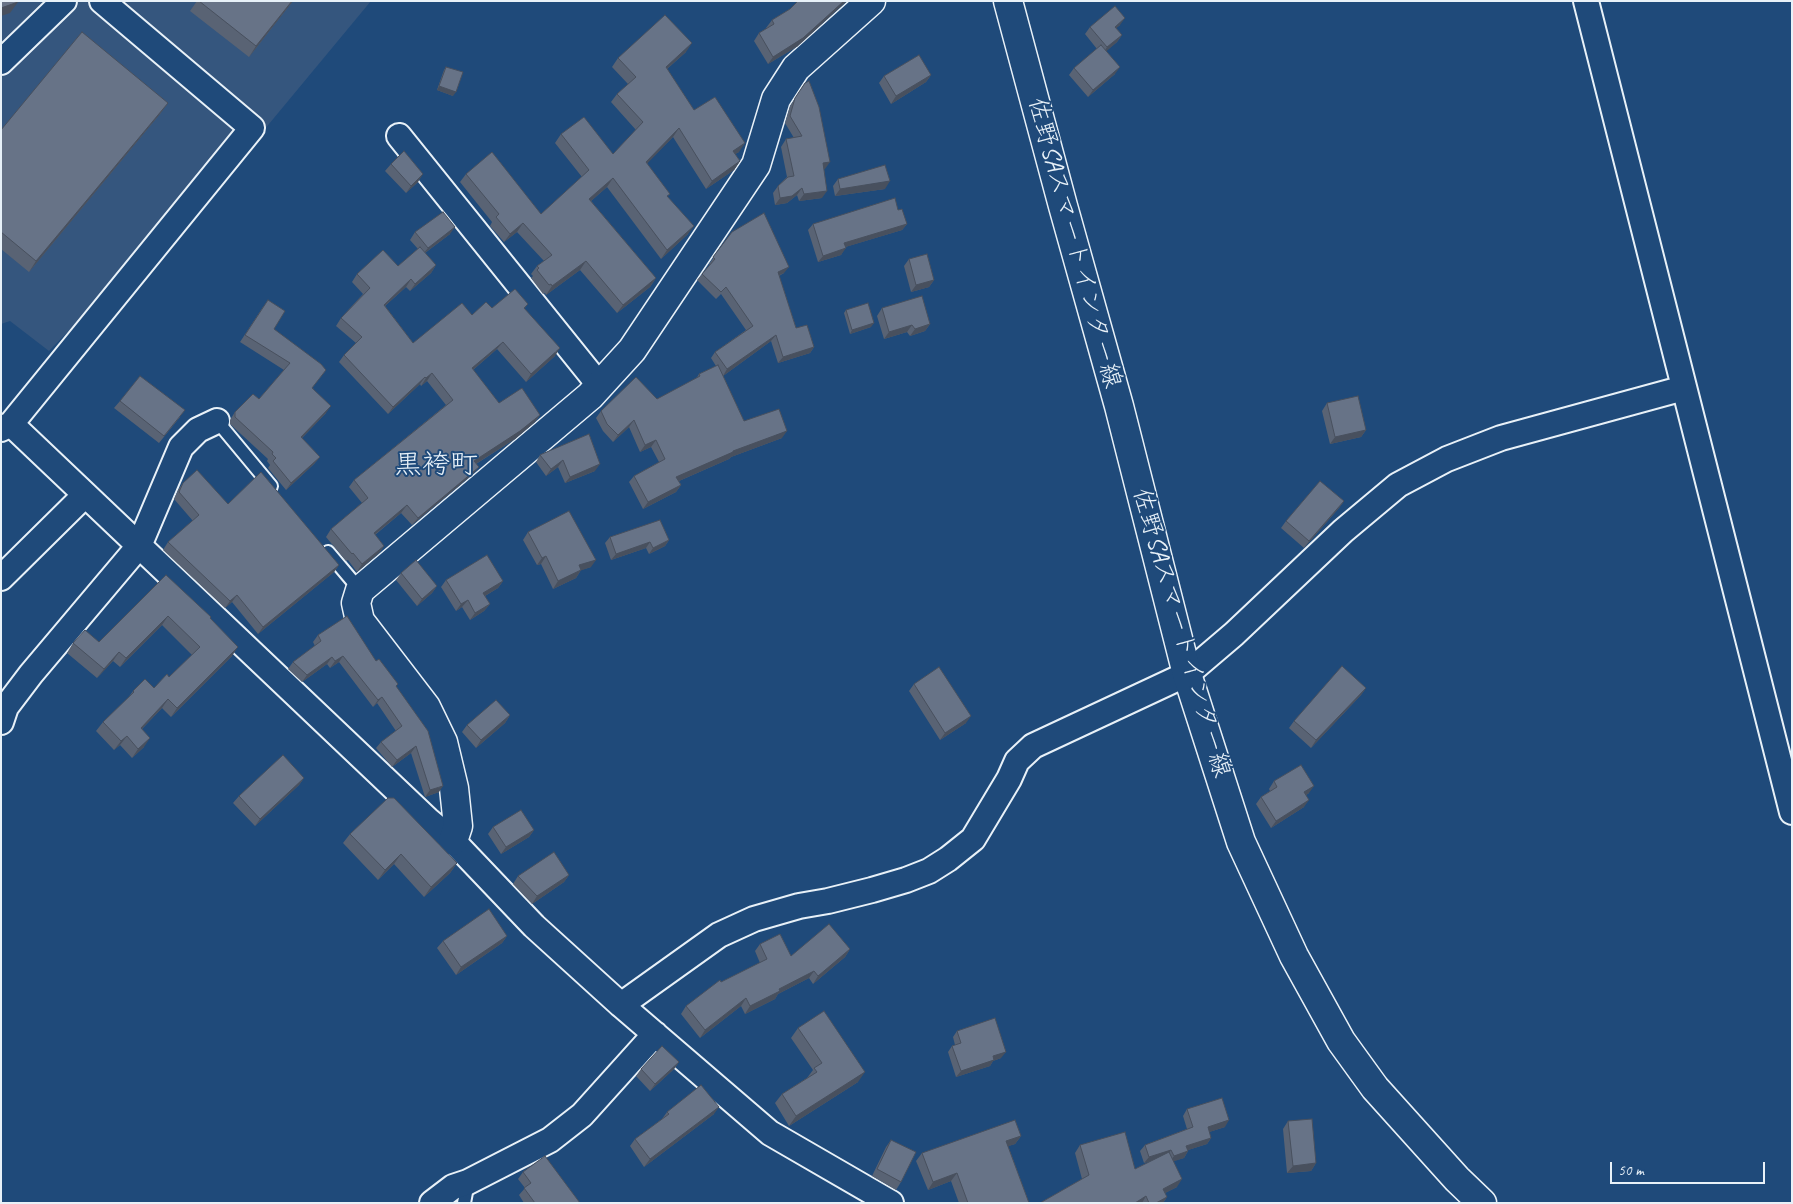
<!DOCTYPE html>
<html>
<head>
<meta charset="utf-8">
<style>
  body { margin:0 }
  #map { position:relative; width:1793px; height:1204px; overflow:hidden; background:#1f4a7a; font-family:Caveat,sans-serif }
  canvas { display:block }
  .frame { position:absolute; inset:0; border:2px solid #e8f1f8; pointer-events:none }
  .scale { position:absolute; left:1610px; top:1162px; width:155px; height:22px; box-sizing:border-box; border:2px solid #e8f1f8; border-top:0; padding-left:6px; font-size:15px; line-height:18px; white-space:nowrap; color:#e8f1f8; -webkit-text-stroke:4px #1f4a7a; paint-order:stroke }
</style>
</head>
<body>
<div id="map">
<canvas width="1793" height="1204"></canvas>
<div class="frame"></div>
<div class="scale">50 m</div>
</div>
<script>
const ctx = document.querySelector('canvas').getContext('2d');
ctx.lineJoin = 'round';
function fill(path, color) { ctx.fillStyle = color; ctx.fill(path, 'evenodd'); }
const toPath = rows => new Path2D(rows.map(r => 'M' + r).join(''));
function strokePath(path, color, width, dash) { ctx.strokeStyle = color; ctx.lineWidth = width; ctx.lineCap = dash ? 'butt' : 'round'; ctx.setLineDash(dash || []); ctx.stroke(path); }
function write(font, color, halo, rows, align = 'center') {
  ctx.font = font + ' Caveat,"Klee One",sans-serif'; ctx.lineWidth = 4; ctx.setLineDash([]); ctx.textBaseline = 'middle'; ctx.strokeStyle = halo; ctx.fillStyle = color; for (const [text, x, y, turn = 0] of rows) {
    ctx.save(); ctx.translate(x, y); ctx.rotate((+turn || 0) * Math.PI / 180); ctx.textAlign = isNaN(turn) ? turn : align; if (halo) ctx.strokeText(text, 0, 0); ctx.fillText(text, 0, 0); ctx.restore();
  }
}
fill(toPath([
  [1,1,371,1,264,130,49,351,10,321,1,324]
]), '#35567e');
const service = toPath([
  [217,421,271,486],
  [328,552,360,590],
  [464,1203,468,1182]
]);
const minor = toPath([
  [1586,1,1792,812],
  [1,62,64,1],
  [399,136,600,386],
  [11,424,428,820,453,841,534,926,621,1005,770,1133,891,1203],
  [1,429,11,424,252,128,102,1],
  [1,578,85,495],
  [1,722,6,707,31,674,139,546,181,447,198,430,217,421],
  [621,1005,719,935,754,919,799,906,828,901,872,890,906,880,929,871,948,859,973,839,1009,779,1017,761,1033,746,1187,674,1234,634,1343,531,1398,485,1447,459,1501,438,1684,388],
  [432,1203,453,1187,468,1182,550,1140,582,1115,655,1034]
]);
const tertiary = toPath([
  [453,841,458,826,454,788,443,742,426,707,360,621,356,603,360,590,590,396,632,350,756,165,776,99,796,68,871,1]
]);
const secondary = toPath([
  [1008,1,1063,206,1119,406,1187,674,1241,842,1294,956,1341,1041,1375,1088,1457,1179,1482,1203]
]);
strokePath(service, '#e8f1f8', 16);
strokePath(minor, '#e8f1f8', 28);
strokePath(tertiary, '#e8f1f8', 31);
strokePath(secondary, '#e8f1f8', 31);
strokePath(service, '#1f4a7a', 12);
strokePath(minor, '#1f4a7a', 24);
strokePath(tertiary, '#1f4a7a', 28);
strokePath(secondary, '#1f4a7a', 28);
fill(toPath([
  [197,1,293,1,249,57,190,11],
  [790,9,798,46,768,64,754,41,759,33,767,28,766,28,772,20],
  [1120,25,1116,28,1122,35,1117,42,1106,51,1115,74,1088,97,1069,75,1074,68,1097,49,1085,34,1090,27],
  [686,52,667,69,694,110,739,152,735,154,740,161,734,170,706,189,673,137,647,163,668,197,688,234,661,259,607,187,591,201,656,278,650,287,617,313,580,270,546,295,545,293,543,294,531,278,533,276,531,274,537,266,544,261,517,232,504,242,490,226,492,222,460,182,466,174,541,214,582,177,555,143,561,134,613,154,636,130,611,102,617,94,628,84,612,67,618,58],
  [446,67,453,96,437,90,444,70],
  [931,75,926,82,891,104,879,83,884,76],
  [805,83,825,169,824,169,822,198,799,201,797,195,787,203,775,205,773,193,778,186,787,177,781,147,786,139,794,138,785,123,790,106],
  [168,103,160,114,29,272,1,249,1,130],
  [391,164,418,182,406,193,385,171],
  [838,179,885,189,835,196,833,186],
  [898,210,907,224,902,230,845,247,841,255,818,262,808,230,813,224],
  [415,232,450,234,425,253,436,265,431,273,410,291,406,287,385,306,413,343,472,315,492,308,528,304,524,309,555,356,526,382,497,349,473,370,499,403,540,415,535,422,515,439,476,464,473,474,412,525,401,513,375,535,384,546,379,553,357,572,348,560,346,561,326,537,331,529,362,503,349,487,354,480,446,405,427,381,421,386,420,384,388,414,339,362,344,355,356,343,336,326,341,318,363,294,352,282,357,274,398,266,418,249,410,240],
  [732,232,784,273,779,276,796,328,814,347,810,353,778,363,771,341,723,376,744,421,782,438,731,457,729,459,679,481,681,485,676,492,643,509,629,482,634,476,659,462,651,447,640,452,629,427,613,442,603,431,596,418,601,411,657,399,696,379,699,374,716,366,711,358,715,352,746,330,721,294,716,299,697,280,710,265,709,264],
  [909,259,934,280,929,287,911,292,904,266],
  [263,307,274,329,313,388,326,413,302,438,320,457,314,464,286,490,268,468,270,465,267,461,268,459,230,424,230,420,235,412,259,399,284,370,240,342],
  [882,308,930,324,925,331,910,336,907,332,884,339,877,316],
  [846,310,871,327,850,334,844,313],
  [120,401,180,417,159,443,114,408],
  [1327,403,1366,430,1361,437,1330,444,1322,411],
  [589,434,595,471,565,483,558,467,546,476,536,462,540,455],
  [183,483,228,504,339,565,334,572,258,634,232,602,225,608,163,550,168,542,193,521,174,499,178,490],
  [1344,501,1339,508,1304,548,1281,528,1286,521],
  [528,532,591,567,581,570,576,578,553,589,541,564,537,565,523,540],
  [610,537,669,540,665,546,649,554,646,548,611,560,605,543],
  [401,573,437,586,432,593,417,606,396,580],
  [166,575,210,618,232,656,171,717,162,708,142,729,144,747,132,758,120,745,114,750,96,731,103,722,128,698,133,691,154,688,169,677,192,655,162,625,120,667,113,661,97,678,67,653,73,643,99,642],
  [446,580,503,581,498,588,485,596,490,604,484,611,470,620,462,607,456,611,441,587],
  [318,635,376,661,396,686,439,792,425,797,411,753,392,767,376,748,381,742,396,731,377,703,373,707,339,662,330,668,327,664,302,682,288,669,293,662,315,646,313,642],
  [914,684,966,723,940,740,909,691],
  [1366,688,1361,695,1311,748,1289,728,1294,721],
  [510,715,505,723,476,748,462,732,467,725],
  [304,778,299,785,255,826,233,803,239,796],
  [1274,781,1309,793,1306,795,1304,807,1271,828,1256,804,1261,797,1270,791,1269,789],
  [493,827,534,830,529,837,501,854,488,834],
  [350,834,457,863,450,873,424,897,394,864,378,880,343,843],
  [569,875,564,882,532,904,513,884,518,876],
  [507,936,502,943,456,975,437,948,443,941],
  [760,944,791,956,850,949,845,957,813,984,809,978,778,994,775,999,745,1014,741,1006,700,1038,681,1014,686,1006,721,982,760,963,755,951],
  [798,1028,858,1082,789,1126,775,1103,782,1094,807,1078,813,1070,791,1038],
  [957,1031,1001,1058,993,1061,990,1066,956,1077,948,1052,952,1046,955,1045,953,1037],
  [679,1062,674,1069,650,1091,636,1076,641,1069],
  [1187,1109,1225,1127,1209,1132,1211,1138,1207,1144,1188,1150,1188,1151,1184,1158,1173,1161,1177,1187,1165,1193,1167,1197,1163,1203,1040,1203,1082,1179,1075,1153,1080,1145,1135,1169,1151,1161,1144,1163,1140,1151,1145,1145,1187,1129,1183,1116],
  [667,1112,714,1114,644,1167,630,1146,635,1139,662,1119],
  [1288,1121,1316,1163,1311,1171,1287,1173,1283,1129],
  [1021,1136,1015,1144,1008,1146,1029,1203,959,1203,951,1181,928,1190,916,1161,922,1153],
  [891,1140,901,1182,896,1190,872,1176,886,1147],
  [523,1172,580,1203,524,1203,519,1195,525,1188,518,1179]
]), '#596374');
fill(toPath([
  [292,1,293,1,249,57,256,46],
  [844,1,847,1,798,46,768,64,773,57],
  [18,2,10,13,1,16,1,8],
  [1125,18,1120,25,1110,34,1115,27],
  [1122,35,1117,42,1102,55,1107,47],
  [692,43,686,52,660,75,666,67],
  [1120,67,1115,74,1088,97,1093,90],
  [931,75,926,82,891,104,896,96],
  [439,86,456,92,453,96,437,90],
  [168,103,160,114,29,272,36,261],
  [679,128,673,137,640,171,646,162],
  [745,143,739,152,727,159,733,151],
  [740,161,734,170,706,189,712,181],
  [830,162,825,169,818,171,823,163],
  [423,174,418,182,406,193,411,186],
  [613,178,607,187,583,208,589,199],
  [890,181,885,189,835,196,840,189],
  [802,188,797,195,787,203,775,205,780,198],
  [827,191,822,198,799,201,804,194],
  [523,223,517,232,504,242,510,234],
  [907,224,902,230,839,249,844,243],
  [694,226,688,234,661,259,667,250],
  [455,227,450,234,422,255,428,248],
  [846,248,841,255,818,262,823,256],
  [586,261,580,270,546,295,552,286],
  [436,265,431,273,410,291,415,284],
  [789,267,784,273,773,278,778,272],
  [656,278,650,287,617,313,623,305],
  [411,279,406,287,378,312,384,305],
  [934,280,929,287,911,292,916,285],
  [874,323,871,327,850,334,852,330],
  [930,324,925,331,910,336,915,329],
  [912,325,907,332,884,339,889,332],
  [776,335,771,341,723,376,727,369],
  [503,342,497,349,467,375,472,368],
  [814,347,810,353,778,363,783,357],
  [560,348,555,356,526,382,531,374],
  [432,373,427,381,421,386,426,378],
  [425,377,420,384,388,414,393,407],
  [331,406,326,413,296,444,301,437],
  [540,415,535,422,515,439,469,468,474,461],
  [634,420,629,427,613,442,618,435],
  [1366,430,1361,437,1330,444,1335,437],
  [787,431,782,438,731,457,729,459,672,484,676,477,733,451],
  [656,440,651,447,640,452,645,445],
  [320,457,314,464,286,490,291,483],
  [563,460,558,467,546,476,551,469],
  [600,464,595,471,565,483,570,477],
  [479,467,473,474,412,525,418,518],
  [681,485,676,492,643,509,648,502],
  [1344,501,1339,508,1304,548,1309,541],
  [407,505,401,513,368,540,374,533],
  [669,540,665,546,649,554,653,548],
  [650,542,646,548,611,560,616,554],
  [384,546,379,553,357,572,362,564],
  [546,556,541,564,537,565,542,558],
  [596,560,591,567,574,573,579,565],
  [339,565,334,572,258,634,263,627],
  [581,570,576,578,553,589,558,581],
  [503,581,498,588,478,600,483,593],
  [437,586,432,593,417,606,422,599],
  [237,595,232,602,225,608,230,601],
  [468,600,462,607,456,611,461,604],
  [490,604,484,611,470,620,475,613],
  [168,616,162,625,120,667,126,658],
  [238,647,232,656,171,717,177,708],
  [119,652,113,661,97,678,104,669],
  [343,656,339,662,330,668,335,661],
  [332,657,327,664,302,682,307,675],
  [1366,688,1361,695,1311,748,1316,740],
  [382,697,377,703,373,707,378,700],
  [168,699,162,708,134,737,141,728],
  [510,715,505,723,476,748,481,740],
  [971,716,966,723,940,740,945,733],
  [127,736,120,745,114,750,121,741],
  [150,738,144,747,132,758,138,749],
  [416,746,411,753,392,767,397,760],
  [304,778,299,785,255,826,260,819],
  [443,786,439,792,425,797,430,790],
  [1314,786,1309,793,1299,800,1304,792],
  [1309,800,1304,807,1271,828,1276,821],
  [534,830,529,837,501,854,506,847],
  [401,854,394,864,378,880,385,870],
  [457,863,450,873,424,897,431,887],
  [569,875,564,882,532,904,537,896],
  [507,936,502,943,456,975,461,967],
  [850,949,845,957,813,984,818,976],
  [814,971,809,978,778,994,775,999,745,1014,750,1006,779,989],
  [746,998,741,1006,700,1038,705,1030],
  [1006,1052,1001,1058,993,1061,990,1066,956,1077,961,1071,993,1056],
  [679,1062,674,1069,650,1091,655,1084],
  [865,1072,858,1082,789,1126,796,1116],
  [719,1107,714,1114,644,1167,650,1159],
  [1229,1120,1225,1127,1203,1134,1208,1127],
  [1021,1136,1015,1144,1000,1149,1006,1141],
  [1211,1138,1207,1144,1182,1152,1186,1146],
  [1171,1150,1167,1156,1144,1163,1149,1157],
  [1188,1151,1184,1158,1169,1163,1174,1156],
  [1316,1163,1311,1171,1287,1173,1293,1166],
  [957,1173,951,1181,928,1190,933,1182],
  [1182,1179,1177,1187,1157,1197,1163,1189],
  [1146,1196,1142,1203,1135,1203],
  [1167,1197,1163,1203,1156,1203]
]), '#48505e');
const building = toPath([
  [1,1,17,1,18,2,1,8,1,1],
  [199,1,292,1,256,46,199,1],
  [798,1,844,1,803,38,773,57,759,33,774,24,772,20,790,9,798,1],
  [1115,6,1125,18,1115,27,1122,35,1107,47,1090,27,1115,6],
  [665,15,692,43,666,67,694,110,715,97,745,143,733,151,740,161,712,181,679,128,646,162,670,194,667,196,694,226,667,250,613,178,589,199,656,278,623,305,586,261,552,286,551,284,549,285,537,270,539,268,537,266,552,255,523,223,510,234,496,217,499,214,466,174,492,152,541,214,589,170,561,134,584,117,613,154,643,122,617,94,636,77,618,58,665,15],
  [82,32,168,103,36,261,1,232,1,130,82,32],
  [1101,45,1120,67,1093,90,1074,68,1101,45],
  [919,55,931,75,896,96,884,76,919,55],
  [446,67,463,72,456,92,439,86,446,67],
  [809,81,819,107,830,162,823,163,827,191,804,194,802,188,792,196,780,198,778,186,788,177,794,176,786,139,802,136,790,116,795,98,805,83,809,81],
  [404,151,423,174,411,186,391,164,404,151],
  [885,165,890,181,840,189,838,179,885,165],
  [895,198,898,210,902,209,907,224,844,243,846,248,823,256,813,224,895,198],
  [443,212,455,227,428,248,415,232,443,212],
  [764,213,789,267,778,272,796,328,807,325,814,347,783,357,776,335,727,369,715,352,753,326,726,287,721,292,702,274,715,259,713,257,732,232,764,213],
  [420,247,436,265,415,284,411,279,384,305,413,343,462,303,472,315,486,302,492,308,515,289,528,304,524,308,560,348,531,374,503,342,472,368,499,403,522,388,540,415,520,431,474,461,479,467,418,518,407,505,374,533,384,546,362,564,353,553,352,554,331,529,368,498,354,480,453,400,432,373,426,378,425,377,393,407,344,355,362,337,341,318,370,288,357,274,383,250,398,266,420,247],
  [927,254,934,280,916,285,909,259,927,254],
  [922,296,930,324,915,329,912,325,889,332,882,308,922,296],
  [268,300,285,311,274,329,321,364,326,370,312,388,331,406,301,437,320,457,291,483,273,461,276,458,272,454,273,452,235,417,235,412,253,394,259,399,290,363,245,335,268,300],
  [868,303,874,323,852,330,846,310,868,303],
  [718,365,744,421,779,409,787,431,733,451,733,452,676,477,681,485,648,502,634,476,665,459,656,440,645,445,634,420,618,435,607,424,601,411,636,377,657,399,700,376,699,374,718,365],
  [140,376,185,410,164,436,120,401,140,376],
  [1358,396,1366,430,1335,437,1327,403,1358,396],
  [589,434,600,464,570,477,563,460,551,469,540,455,542,454,589,434],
  [197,470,228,504,261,472,339,565,263,627,237,595,230,601,168,542,199,515,179,492,183,483,197,470],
  [1320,481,1344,501,1309,541,1286,521,1320,481],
  [569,511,596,560,579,565,581,570,558,581,546,556,542,558,528,532,569,511],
  [660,520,669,540,653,548,650,542,616,554,610,537,660,520],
  [487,555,503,581,483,593,490,604,475,613,468,600,461,604,446,580,487,555],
  [416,560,437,586,422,599,401,573,416,560],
  [166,575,211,617,210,618,238,647,177,708,168,699,141,728,150,738,138,749,127,736,121,741,103,722,134,692,133,691,145,679,154,688,167,674,169,677,200,647,168,616,126,658,119,652,104,669,73,643,85,630,99,642,166,575],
  [347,616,376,661,379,659,398,684,396,686,428,731,443,786,430,790,416,746,397,760,381,742,402,726,382,697,378,700,343,656,335,661,332,657,307,675,293,662,321,641,318,635,347,616],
  [1342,666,1366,688,1316,740,1294,721,1342,666],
  [939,667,971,716,945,733,914,684,939,667],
  [496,700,510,715,481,740,467,725,496,700],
  [283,755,304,778,260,819,239,796,283,755],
  [1301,765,1314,786,1304,792,1309,800,1276,821,1261,797,1277,787,1274,781,1301,765],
  [388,798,394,798,457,863,431,887,401,854,385,870,350,834,388,798],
  [521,810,534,830,506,847,493,827,521,810],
  [554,852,569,875,537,896,518,876,554,852],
  [489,909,507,936,461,967,443,941,489,909],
  [829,924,850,949,818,976,814,971,779,989,780,991,750,1006,746,998,705,1030,686,1006,720,980,721,982,767,959,760,944,780,934,791,956,829,924],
  [824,1011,865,1072,796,1116,782,1094,817,1072,814,1068,822,1063,798,1028,824,1011],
  [995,1018,1006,1052,993,1056,994,1060,961,1071,952,1046,961,1043,957,1031,995,1018],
  [662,1046,679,1062,655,1084,641,1069,662,1046],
  [701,1085,719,1107,650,1159,635,1139,669,1114,667,1112,701,1085],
  [1222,1098,1229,1120,1208,1127,1211,1138,1186,1146,1188,1151,1174,1156,1171,1150,1149,1157,1145,1145,1193,1127,1187,1109,1222,1098],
  [1312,1119,1316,1163,1293,1166,1288,1121,1312,1119],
  [1015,1120,1021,1136,1006,1141,1029,1203,968,1203,957,1173,933,1182,922,1153,1015,1120],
  [1125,1132,1135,1169,1169,1152,1182,1179,1163,1189,1167,1197,1156,1203,1149,1203,1146,1196,1135,1203,1040,1203,1089,1175,1080,1145,1125,1132],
  [891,1140,916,1152,901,1182,877,1169,891,1140],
  [545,1156,580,1203,535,1203,524,1188,531,1183,523,1172,545,1156]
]);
fill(building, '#677387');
strokePath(building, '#48505e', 1);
write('25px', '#e8f1f8', '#1f4a7a', [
  ["佐野SAスマートインター線",1074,243,75],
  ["佐野SAスマートインター線",1181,633,74]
]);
write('28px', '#e8f1f8', '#1f4a7a', [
  ["黒袴町",436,466]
]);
</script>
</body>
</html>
